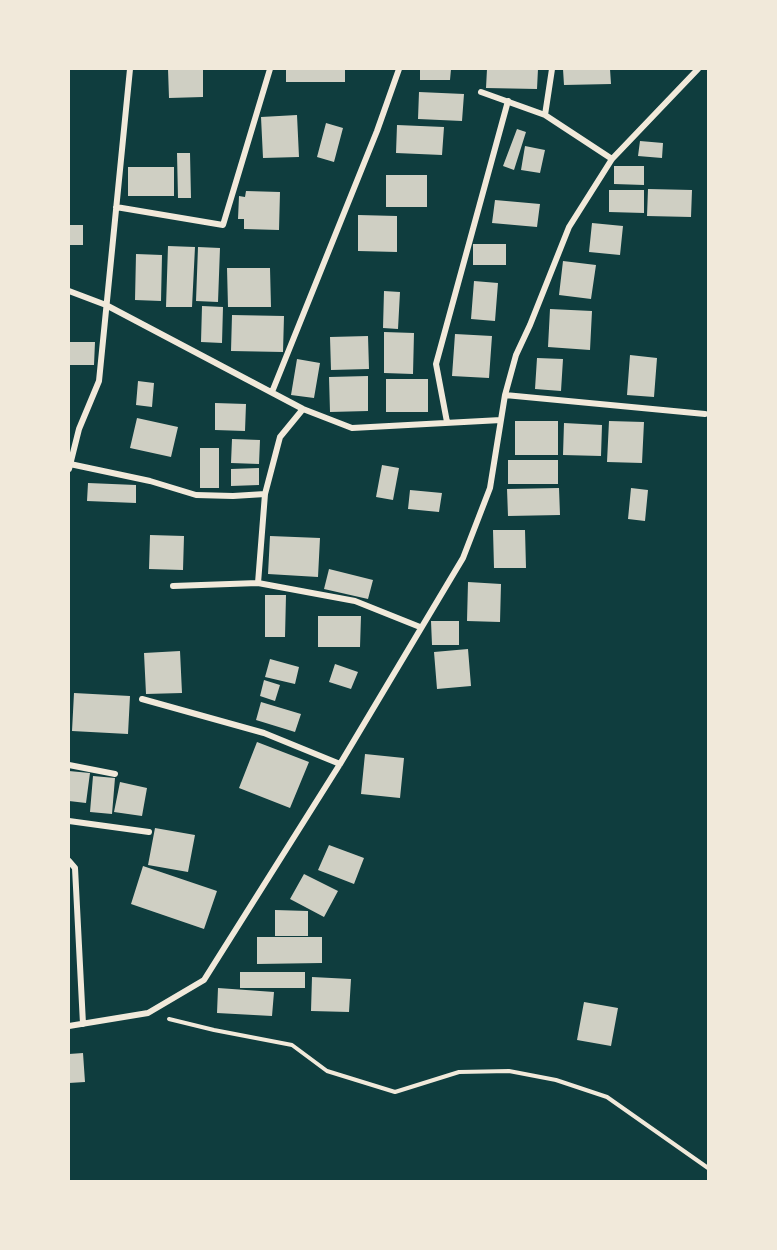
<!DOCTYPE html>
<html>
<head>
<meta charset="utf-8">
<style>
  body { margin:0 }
  #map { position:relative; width:777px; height:1250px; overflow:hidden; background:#0f3d3e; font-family:Manrope,sans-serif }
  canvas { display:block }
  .frame { position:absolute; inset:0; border:70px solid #f1e9da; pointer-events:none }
</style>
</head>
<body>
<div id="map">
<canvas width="777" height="1250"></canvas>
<div class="frame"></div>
</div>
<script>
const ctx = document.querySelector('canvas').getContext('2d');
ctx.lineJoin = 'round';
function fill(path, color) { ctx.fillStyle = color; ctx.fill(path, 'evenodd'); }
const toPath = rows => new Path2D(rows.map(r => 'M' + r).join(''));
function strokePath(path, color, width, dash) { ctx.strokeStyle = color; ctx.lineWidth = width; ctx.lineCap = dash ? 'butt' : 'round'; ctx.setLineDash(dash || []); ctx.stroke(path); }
fill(toPath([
  [168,69,203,69,203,97,169,98],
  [286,69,345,69,345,82,286,82],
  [420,69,451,69,450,80,420,80],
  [487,69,538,69,537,89,486,88],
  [563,69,610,69,611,84,564,85],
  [419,92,464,94,462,121,418,119],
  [297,115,299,157,263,158,261,117],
  [326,123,343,128,334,162,317,157],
  [397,125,444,127,442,155,396,153],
  [517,129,526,132,514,170,503,166],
  [640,141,663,143,662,158,638,156],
  [525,146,545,150,540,173,521,170],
  [177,153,190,153,191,198,178,198],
  [614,166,644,166,644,185,614,184],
  [128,167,174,167,174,196,128,196],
  [386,175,427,175,427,207,386,207],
  [648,189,692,190,691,217,647,216],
  [609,190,644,190,644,213,609,212],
  [246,191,280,192,279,230,244,229,244,219,238,219,239,196,245,197],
  [495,200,540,204,537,227,492,223],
  [358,215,397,216,397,252,358,251],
  [592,223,623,226,620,255,589,252],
  [69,225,83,225,83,245,69,245],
  [473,244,506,244,506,265,473,265],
  [168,246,195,247,192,307,166,307],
  [198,247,220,248,218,302,196,301],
  [136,254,162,255,161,301,135,300],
  [563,261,596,265,591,299,559,295],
  [227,268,270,268,271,307,228,307],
  [474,281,498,283,495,321,471,319],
  [384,291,400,292,398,329,383,328],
  [202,306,223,307,222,343,201,342],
  [550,309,592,311,590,350,548,347],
  [232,315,284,316,283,352,231,351],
  [384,332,414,333,413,374,384,373],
  [455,334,492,336,489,378,452,376],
  [368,336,369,369,331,370,330,337],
  [69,342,95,342,94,365,69,365],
  [630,355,657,358,654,397,627,395],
  [537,358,563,359,561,391,535,389],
  [297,359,320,363,314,398,291,395],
  [368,376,368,411,330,412,329,377],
  [386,379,428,379,428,412,386,412],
  [138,381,154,383,152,407,136,405],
  [215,403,246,404,245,431,215,430],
  [137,418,178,427,171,457,130,448],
  [515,421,558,421,558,455,515,455],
  [609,421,644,422,642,463,607,462],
  [564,423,602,425,601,456,563,455],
  [232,439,260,440,259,464,231,463],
  [200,448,219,448,219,488,200,488],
  [508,460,558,460,558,484,508,484],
  [382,465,399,468,393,500,376,497],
  [259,468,259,485,231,486,231,469],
  [88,483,136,485,136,503,87,501],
  [559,488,560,515,508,516,507,489],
  [631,488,648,490,645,521,628,519],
  [410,490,442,493,439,512,408,509],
  [493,530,525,530,526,568,494,568],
  [150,535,184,536,183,570,149,569],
  [270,536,320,538,318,577,268,574],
  [329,569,373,580,368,599,324,589],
  [468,582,501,584,500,622,467,621],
  [265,595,286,595,285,637,265,637],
  [318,616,361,616,360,647,318,647],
  [431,621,459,621,459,645,432,645],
  [468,649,471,686,437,689,434,652],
  [180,651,182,693,146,694,144,653],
  [270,659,299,667,295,684,265,677],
  [335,664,358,672,351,689,329,682],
  [264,680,280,685,275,701,260,696],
  [74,693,130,696,128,734,72,731],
  [261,702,301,714,295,732,256,720],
  [257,742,309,762,290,808,239,788],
  [365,754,404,758,400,798,361,794],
  [69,771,90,773,86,803,69,801],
  [93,776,115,778,112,814,90,812],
  [120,782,147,788,142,816,114,812],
  [155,828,195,835,188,872,148,865],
  [329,845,364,858,354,884,318,870],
  [143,866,217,891,204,929,131,904],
  [304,874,338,891,324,917,290,899],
  [275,910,308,911,308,936,275,936],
  [257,937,322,937,322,963,257,964],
  [240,972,305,972,305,988,240,988],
  [312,977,351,979,349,1012,311,1011],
  [218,988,274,992,272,1016,217,1013],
  [584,1002,618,1008,611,1046,577,1040],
  [83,1053,85,1082,69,1083,69,1054]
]), '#cfcfc3');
strokePath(toPath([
  [169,1019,214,1030,292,1045,327,1071,395,1092,459,1072,509,1071,556,1080,607,1097,708,1168]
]), '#f1e9da', 4);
strokePath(toPath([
  [481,92,545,115,612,159],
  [545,115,552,69],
  [116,207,223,225,270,69],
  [69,291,106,305,303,409,352,428,501,420],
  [272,392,377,131,399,69],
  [505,395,705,414],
  [447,422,436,364,508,101],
  [70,464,150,481,196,495,233,496,265,494],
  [69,469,79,429,99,381,130,69],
  [258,583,265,494,280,437,303,409],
  [173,586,258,583,355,601,420,627],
  [142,699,264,733,340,764],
  [69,765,115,774],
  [69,821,149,832],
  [69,861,75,868,83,1024],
  [69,1026,148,1013,204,980,340,764,463,558,490,488,505,395,516,355,530,325,569,227,612,159,698,69]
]), '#f1e9da', 6);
</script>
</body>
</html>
